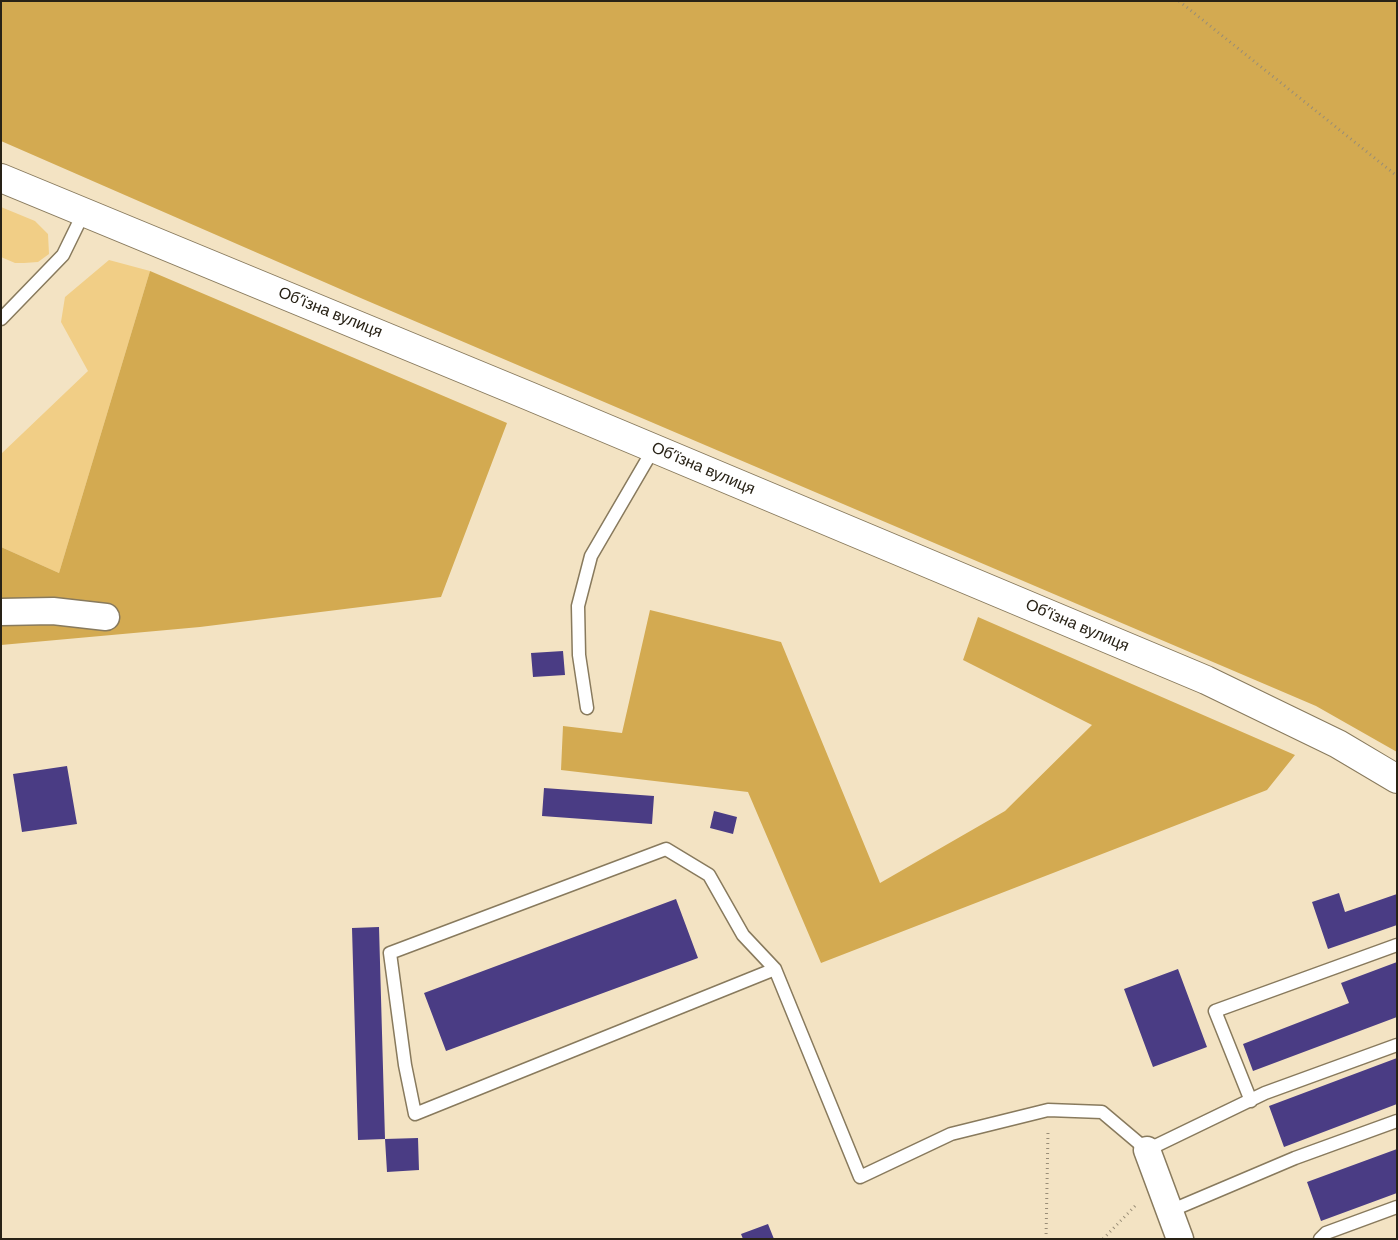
<!DOCTYPE html>
<html>
<head>
<meta charset="utf-8">
<style>
  body { margin:0 }
  #map { position:relative; width:1398px; height:1240px; overflow:hidden; background:#f3e3c3; font-family:"DM Sans",sans-serif }
  canvas { display:block }
  .frame { position:absolute; inset:0; border:2px solid #282216; pointer-events:none }
</style>
</head>
<body>
<div id="map">
<canvas width="1398" height="1240"></canvas>
<div class="frame"></div>
</div>
<script>
const ctx = document.querySelector('canvas').getContext('2d');
ctx.lineJoin = 'round';
function fill(path, color) { ctx.fillStyle = color; ctx.fill(path, 'evenodd'); }
const toPath = rows => new Path2D(rows.map(r => 'M' + r).join(''));
function strokePath(path, color, width, dash) { ctx.strokeStyle = color; ctx.lineWidth = width; ctx.lineCap = dash ? 'butt' : 'round'; ctx.setLineDash(dash || []); ctx.stroke(path); }
function write(font, color, halo, rows, align = 'center') {
  ctx.font = font + ' "DM Sans",sans-serif'; ctx.lineWidth = 5; ctx.setLineDash([]); ctx.textBaseline = 'middle'; ctx.strokeStyle = halo; ctx.fillStyle = color; for (const [text, x, y, turn = 0] of rows) {
    ctx.save(); ctx.translate(x, y); ctx.rotate((+turn || 0) * Math.PI / 180); ctx.textAlign = isNaN(turn) ? turn : align; if (halo) ctx.strokeText(text, 0, 0); ctx.fillText(text, 0, 0); ctx.restore();
  }
}
fill(toPath([
  [1,207,35,221,48,234,49,254,38,262,24,263,15,263,1,257],
  [109,260,150,271,59,573,1,547,1,454,88,371,61,322,65,297]
]), '#f1ce86');
fill(toPath([
  [1,1,1397,1,1397,752,1316,706,363,299,1,141],
  [150,271,507,423,441,597,200,627,1,645,1,547,59,573],
  [650,610,781,642,880,883,1005,811,1092,725,963,660,978,617,1295,755,1267,790,821,963,748,792,561,770,563,726,622,733]
]), '#d3aa51');
fill(toPath([
  [563,651,565,675,533,677,531,653],
  [67,766,77,824,22,832,13,774],
  [544,788,654,796,652,824,542,816],
  [714,811,737,817,733,834,710,828],
  [1339,893,1345,912,1397,894,1397,925,1328,949,1312,902],
  [676,899,698,958,446,1051,424,993],
  [379,927,385,1139,418,1138,419,1170,387,1172,385,1139,358,1140,352,928],
  [1397,962,1397,1017,1253,1071,1243,1044,1349,1003,1341,983],
  [1178,969,1207,1047,1153,1067,1124,989],
  [1397,1058,1397,1104,1284,1147,1269,1106],
  [1397,1149,1397,1193,1321,1221,1307,1182],
  [768,1224,774,1239,743,1239,741,1234]
]), '#4a3c84');
const service = toPath([
  [1,319,63,255,84,212],
  [587,708,579,655,578,606,591,556,654,448],
  [775,969,415,1114,405,1065,390,953,666,849,709,875,743,935,775,969,860,1177,951,1134,1048,1110,1102,1112,1147,1150,1265,1093,1397,1045],
  [1251,1101,1215,1011,1397,945],
  [1170,1211,1295,1158,1397,1121],
  [1320,1239,1326,1233,1397,1207]
]);
const minor = toPath([
  [1,612,53,611,106,617],
  [1147,1150,1180,1239]
]);
const secondary = toPath([
  [1,178,529,396,1206,680,1338,744,1397,779]
]);
strokePath(service, '#887a5d', 15);
strokePath(minor, '#887a5d', 29);
strokePath(secondary, '#887a5d', 30);
strokePath(toPath([
  [1179,1,1397,176],
  [1046,1239,1048,1131],
  [1103,1239,1137,1204]
]), '#998d76', 3, [1, 4]);
strokePath(service, '#fff', 12);
strokePath(minor, '#fff', 26);
strokePath(secondary, '#fff', 28);
write('16px', '#282216', '#fff', [
  ["Об’їзна вулиця",330,313,22],
  ["Об’їзна вулиця",703,469,23],
  ["Об’їзна вулиця",1077,626,23]
]);
</script>
</body>
</html>
